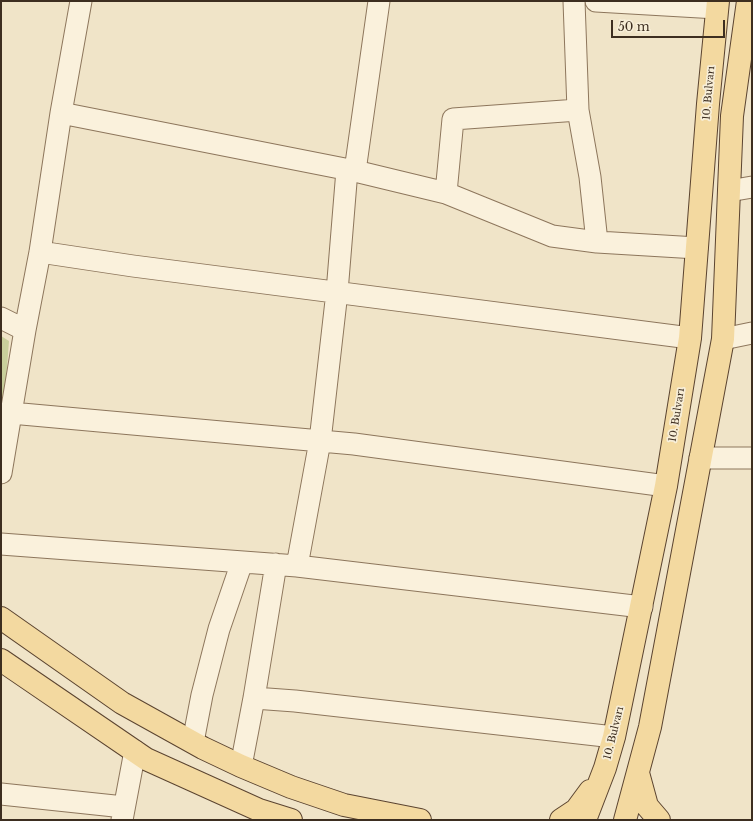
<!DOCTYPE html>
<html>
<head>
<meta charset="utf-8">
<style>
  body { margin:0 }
  #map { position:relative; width:753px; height:821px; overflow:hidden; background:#f0e4c8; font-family:"Libre Baskerville",serif }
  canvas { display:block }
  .frame { position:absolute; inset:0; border:2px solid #3d2e20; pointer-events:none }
  .scale { position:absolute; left:611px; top:20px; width:114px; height:18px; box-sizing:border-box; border:2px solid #3d2e20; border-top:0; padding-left:5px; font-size:12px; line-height:14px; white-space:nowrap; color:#3d2e20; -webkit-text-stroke:3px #f7eed8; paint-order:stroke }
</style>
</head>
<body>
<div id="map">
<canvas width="753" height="821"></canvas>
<div class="frame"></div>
<div class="scale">50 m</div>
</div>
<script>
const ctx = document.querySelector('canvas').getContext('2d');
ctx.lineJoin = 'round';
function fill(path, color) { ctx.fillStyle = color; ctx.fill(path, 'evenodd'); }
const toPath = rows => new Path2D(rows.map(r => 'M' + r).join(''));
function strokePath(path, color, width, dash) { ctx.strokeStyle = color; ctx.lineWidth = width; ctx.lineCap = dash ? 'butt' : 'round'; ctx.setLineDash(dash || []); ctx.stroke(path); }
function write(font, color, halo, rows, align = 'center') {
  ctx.font = font + ' "Libre Baskerville",serif'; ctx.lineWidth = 3.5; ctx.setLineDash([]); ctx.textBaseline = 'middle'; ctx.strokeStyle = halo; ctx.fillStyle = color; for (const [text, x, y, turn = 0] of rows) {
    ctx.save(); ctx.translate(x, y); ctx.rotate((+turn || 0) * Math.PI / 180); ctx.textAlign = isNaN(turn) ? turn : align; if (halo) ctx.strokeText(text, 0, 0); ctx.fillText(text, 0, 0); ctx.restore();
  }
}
fill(toPath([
  [1,336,9,341,2,433,1,433]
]), '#c9cf9b');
const minor = toPath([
  [596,1,717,8],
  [578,110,590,177,597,242],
  [61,113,355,171,446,193,552,236,597,242,697,248],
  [355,171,379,1],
  [729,191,752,187],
  [446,193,453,119,578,110,574,1],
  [40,252,133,266,690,338],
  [1,318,25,330],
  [723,339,752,333],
  [11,413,354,444,666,486],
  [700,458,752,458],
  [1,473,25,330,40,252,61,113,81,1],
  [1,544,297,566,642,607],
  [297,566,320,441,337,292,347,170],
  [254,698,295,701,614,737],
  [193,742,202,695,219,629,242,562],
  [241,766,254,698,276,564],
  [1,794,124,807],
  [122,820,135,751]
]);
const major = toPath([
  [1,618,122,703,203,748,241,766,291,787,344,805,420,820],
  [1,660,146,759,259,810,291,820],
  [638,773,647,806,659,820],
  [561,820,576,810,590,791],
  [585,820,605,768,614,737,666,486,690,338,708,104,718,1],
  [625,820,650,727,723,339,732,116,748,1]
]);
strokePath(minor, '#8d765c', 23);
strokePath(major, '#5b4430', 24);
strokePath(minor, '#faf1dc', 21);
strokePath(major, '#f3d9a0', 22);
write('10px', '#3d2e20', '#f7eed8', [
  ["10. Bulvarı",709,93,-85],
  ["10. Bulvarı",677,415,-81],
  ["10. Bulvarı",614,733,-76]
]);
</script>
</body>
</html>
